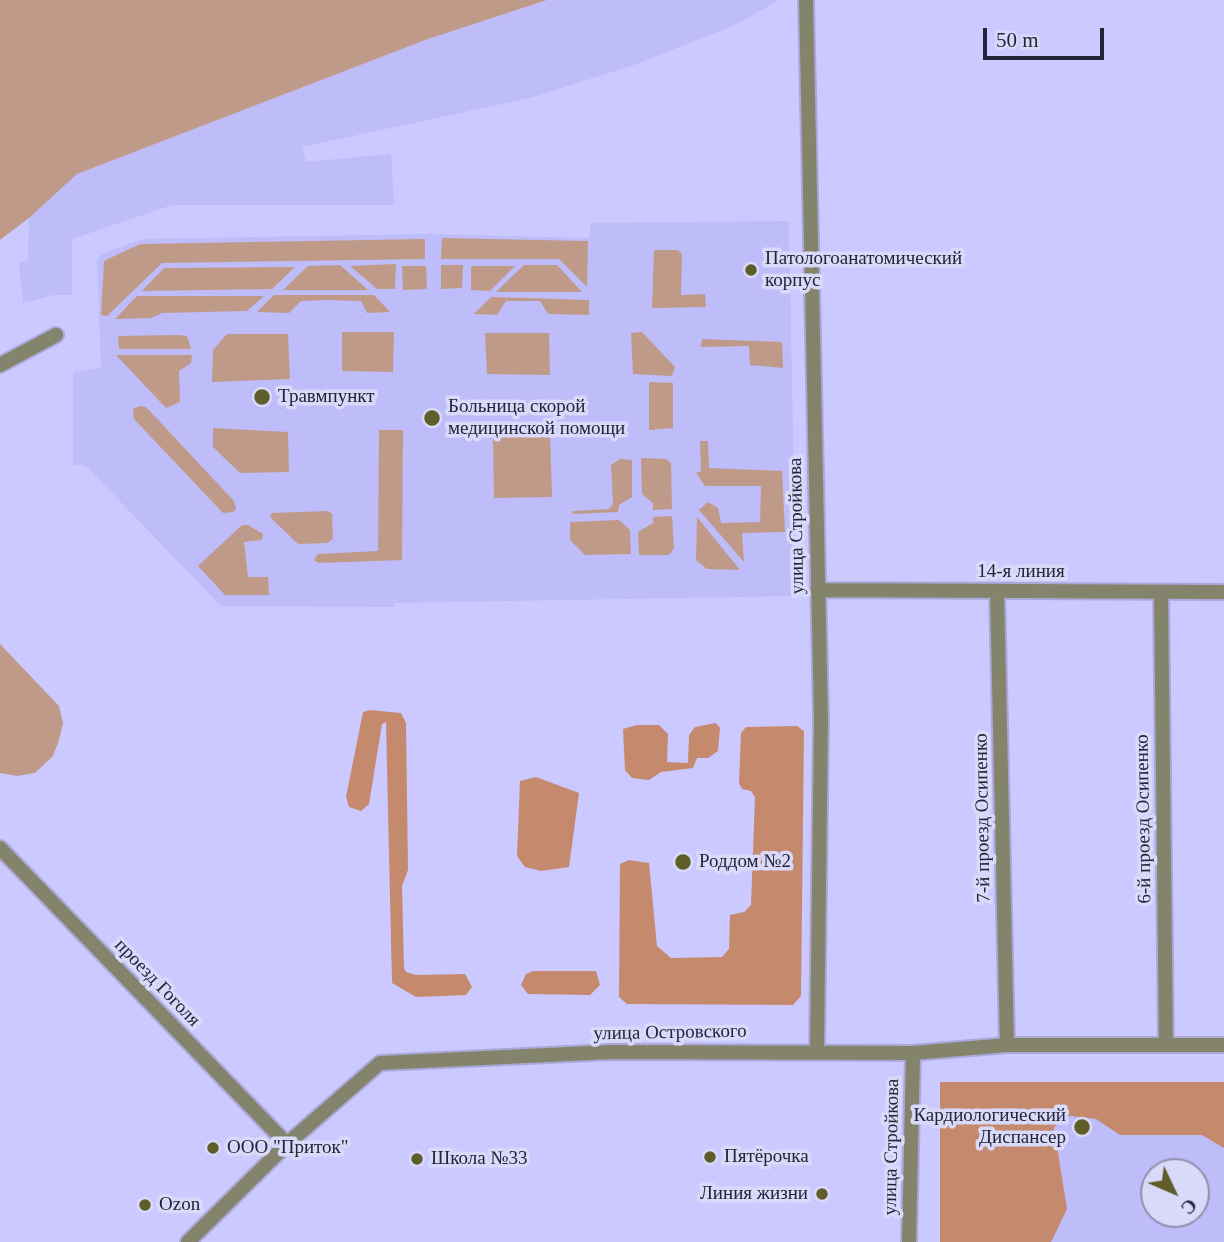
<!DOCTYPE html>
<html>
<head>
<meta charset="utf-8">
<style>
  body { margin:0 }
  #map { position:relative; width:1224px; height:1242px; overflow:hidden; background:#cbc9ff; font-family:"Times New Roman",serif }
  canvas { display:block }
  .north { position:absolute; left:1140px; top:1158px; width:70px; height:70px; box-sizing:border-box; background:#d9d9fa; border:2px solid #9190ac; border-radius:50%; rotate:134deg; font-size:19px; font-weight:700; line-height:28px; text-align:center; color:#242337 }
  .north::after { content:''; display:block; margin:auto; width:24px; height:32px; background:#5f5d29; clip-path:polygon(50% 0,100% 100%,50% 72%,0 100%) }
  .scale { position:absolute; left:983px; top:28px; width:121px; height:32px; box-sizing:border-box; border:4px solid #242337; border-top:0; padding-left:9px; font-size:21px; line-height:24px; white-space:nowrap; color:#242337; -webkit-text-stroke:5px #d9d9fa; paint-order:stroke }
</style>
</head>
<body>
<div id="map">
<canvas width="1224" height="1242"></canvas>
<div class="north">С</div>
<div class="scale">50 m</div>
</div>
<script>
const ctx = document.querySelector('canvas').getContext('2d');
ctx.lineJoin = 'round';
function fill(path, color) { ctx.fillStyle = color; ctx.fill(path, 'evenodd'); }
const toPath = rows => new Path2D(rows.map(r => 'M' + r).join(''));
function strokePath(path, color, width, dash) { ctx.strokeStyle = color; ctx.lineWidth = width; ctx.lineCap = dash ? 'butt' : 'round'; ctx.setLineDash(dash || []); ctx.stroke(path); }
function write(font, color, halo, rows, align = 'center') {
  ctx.font = font + ' "Times New Roman",serif'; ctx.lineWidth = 7; ctx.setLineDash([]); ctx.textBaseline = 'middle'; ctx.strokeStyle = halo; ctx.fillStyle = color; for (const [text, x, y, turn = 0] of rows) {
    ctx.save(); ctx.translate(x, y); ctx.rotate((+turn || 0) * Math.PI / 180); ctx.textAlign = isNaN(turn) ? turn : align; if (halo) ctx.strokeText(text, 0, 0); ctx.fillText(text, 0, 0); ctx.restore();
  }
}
fill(toPath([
  [547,0,779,0,735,25,634,65,530,98,302,147,306,162,391,154,394,205,172,205,72,239,72,295,54,295,23,303,19,262,28,261,29,218,77,174,428,39],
  [789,221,796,596,394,603,394,607,221,606,85,465,73,465,73,372,101,368,97,261,101,254,143,239,424,234,589,238,591,223],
  [940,1082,1224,1082,1224,1242,940,1242],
  [1154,1172,1196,1172,1196,1214,1154,1214]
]), '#bebcf9');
fill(toPath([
  [0,0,547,0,428,39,77,174,29,218,0,240],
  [442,238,588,241,587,287,559,259,441,259],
  [425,239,425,259,162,263,107,316,101,315,104,261,140,244],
  [654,250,678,250,682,254,681,295,705,294,706,307,652,308],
  [396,264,395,289,377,289,350,266],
  [340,265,368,290,283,290,308,266],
  [441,265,463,265,462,288,441,289],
  [524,265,557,265,582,292,496,292],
  [402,266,426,266,427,289,403,290],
  [471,266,515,266,490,291,471,290],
  [295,267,272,289,142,291,164,268],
  [274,295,374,295,390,312,367,313,361,301,325,300,301,301,289,313,257,312],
  [137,296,264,296,247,311,162,313,151,318,115,319],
  [491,297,589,300,589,315,548,314,540,301,506,301,497,315,474,314],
  [342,332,394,332,393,372,342,371],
  [642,332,675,367,672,376,633,374,631,333],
  [485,333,549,333,550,375,487,374],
  [227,334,288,334,290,379,212,382,213,350],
  [179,335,187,336,191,349,119,349,118,336],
  [702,339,782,342,783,368,750,365,749,346,701,347],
  [116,355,192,355,191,363,179,371,180,402,166,408],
  [649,382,673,383,673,428,649,430],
  [140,406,146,407,234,501,236,509,233,512,223,513,134,419,133,409],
  [213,428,288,432,289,472,240,473,213,447],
  [379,430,403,430,402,560,319,563,314,560,318,554,378,551],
  [550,433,552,497,494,498,493,437],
  [700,441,708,441,709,468,782,471,785,532,742,533,744,562,699,510,708,502,718,508,721,523,760,522,761,486,705,486,696,473,701,471],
  [641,458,666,459,671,463,672,509,653,510,653,503,642,494],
  [620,459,632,460,632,497,619,505,618,512,572,514,573,511,609,509,613,504,611,465],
  [328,511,332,514,333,539,327,543,298,544,270,517,272,513],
  [672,516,674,548,669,555,639,555,638,532,653,523,653,517],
  [697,517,740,570,707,569,696,560],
  [619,520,630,530,631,554,585,555,570,540,570,522],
  [242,525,248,525,263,534,262,540,244,542,248,577,268,577,269,595,225,595,198,566],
  [0,644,59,706,63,723,59,740,53,756,35,773,17,776,0,773]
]), '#c09a89');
fill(toPath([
  [370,710,401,713,406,723,408,870,402,886,404,968,406,972,416,975,465,974,472,987,466,995,416,997,392,983,386,722,382,724,369,804,361,811,349,807,346,797,363,712],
  [716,723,720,728,718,751,708,758,697,758,693,768,661,772,649,780,632,778,625,770,623,729,637,725,659,725,668,734,667,762,688,763,689,735,695,727],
  [797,726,804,731,801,996,793,1005,627,1004,619,997,620,864,629,860,649,863,657,946,671,958,722,957,729,949,730,915,744,912,751,905,755,797,751,791,742,789,739,783,741,733,746,727],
  [536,777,579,793,569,867,541,871,525,867,517,856,520,781],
  [533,971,596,971,600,985,590,995,528,994,521,985,526,974],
  [940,1082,1224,1082,1224,1148,1202,1135,1120,1135,1096,1119,1063,1115,1054,1128,1067,1209,1051,1242,940,1242]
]), '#c5896d');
const minor = toPath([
  [806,0,821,719,817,1051],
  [0,365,56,335],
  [817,590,1224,592],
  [997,591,1007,1045],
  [1161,592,1166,1045],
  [0,848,287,1144]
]);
const tertiary = toPath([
  [188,1242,287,1144,380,1063,610,1052,913,1053,1007,1045,1224,1045],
  [909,1242,913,1053]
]);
strokePath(minor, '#aaa8d7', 18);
strokePath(tertiary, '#aaa8d7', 18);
strokePath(minor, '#84846c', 14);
strokePath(tertiary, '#84846c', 14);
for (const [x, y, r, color] of [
  [751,270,7,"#5f5d29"],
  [262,397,9,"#5f5d29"],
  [432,418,9,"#5f5d29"],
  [683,862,9,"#5f5d29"],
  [1082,1127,9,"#5f5d29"],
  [213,1148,7,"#5f5d29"],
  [710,1157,7,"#5f5d29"],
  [417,1159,7,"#5f5d29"],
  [822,1194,7,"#5f5d29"],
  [145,1205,7,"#5f5d29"]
]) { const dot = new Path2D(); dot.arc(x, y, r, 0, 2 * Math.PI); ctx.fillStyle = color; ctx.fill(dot); strokePath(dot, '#d9d9fa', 2.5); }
write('19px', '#242337', '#d9d9fa', [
  ["Патологоанатомический",765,259],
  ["корпус",765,281],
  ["Травмпункт",278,397],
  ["Больница скорой",448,407],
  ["медицинской помощи",448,429],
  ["Роддом №2",699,862],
  ["Кардиологический",1066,1116,"right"],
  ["Диспансер",1066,1138,"right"],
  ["ООО \"Приток\"",227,1148],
  ["Пятёрочка",724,1157],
  ["Школа №33",431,1159],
  ["Линия жизни",808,1194,"right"],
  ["Ozon",159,1205]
], 'left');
write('19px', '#242337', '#d9d9fa', [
  ["улица Стройкова",797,526,-91],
  ["14-я линия",1021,572],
  ["7-й проезд Осипенко",983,818,-91],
  ["6-й проезд Осипенко",1144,819,-91],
  ["проезд Гоголя",157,983,46],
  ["улица Островского",670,1033,-1],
  ["улица Стройкова",892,1147,-89]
]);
</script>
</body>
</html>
